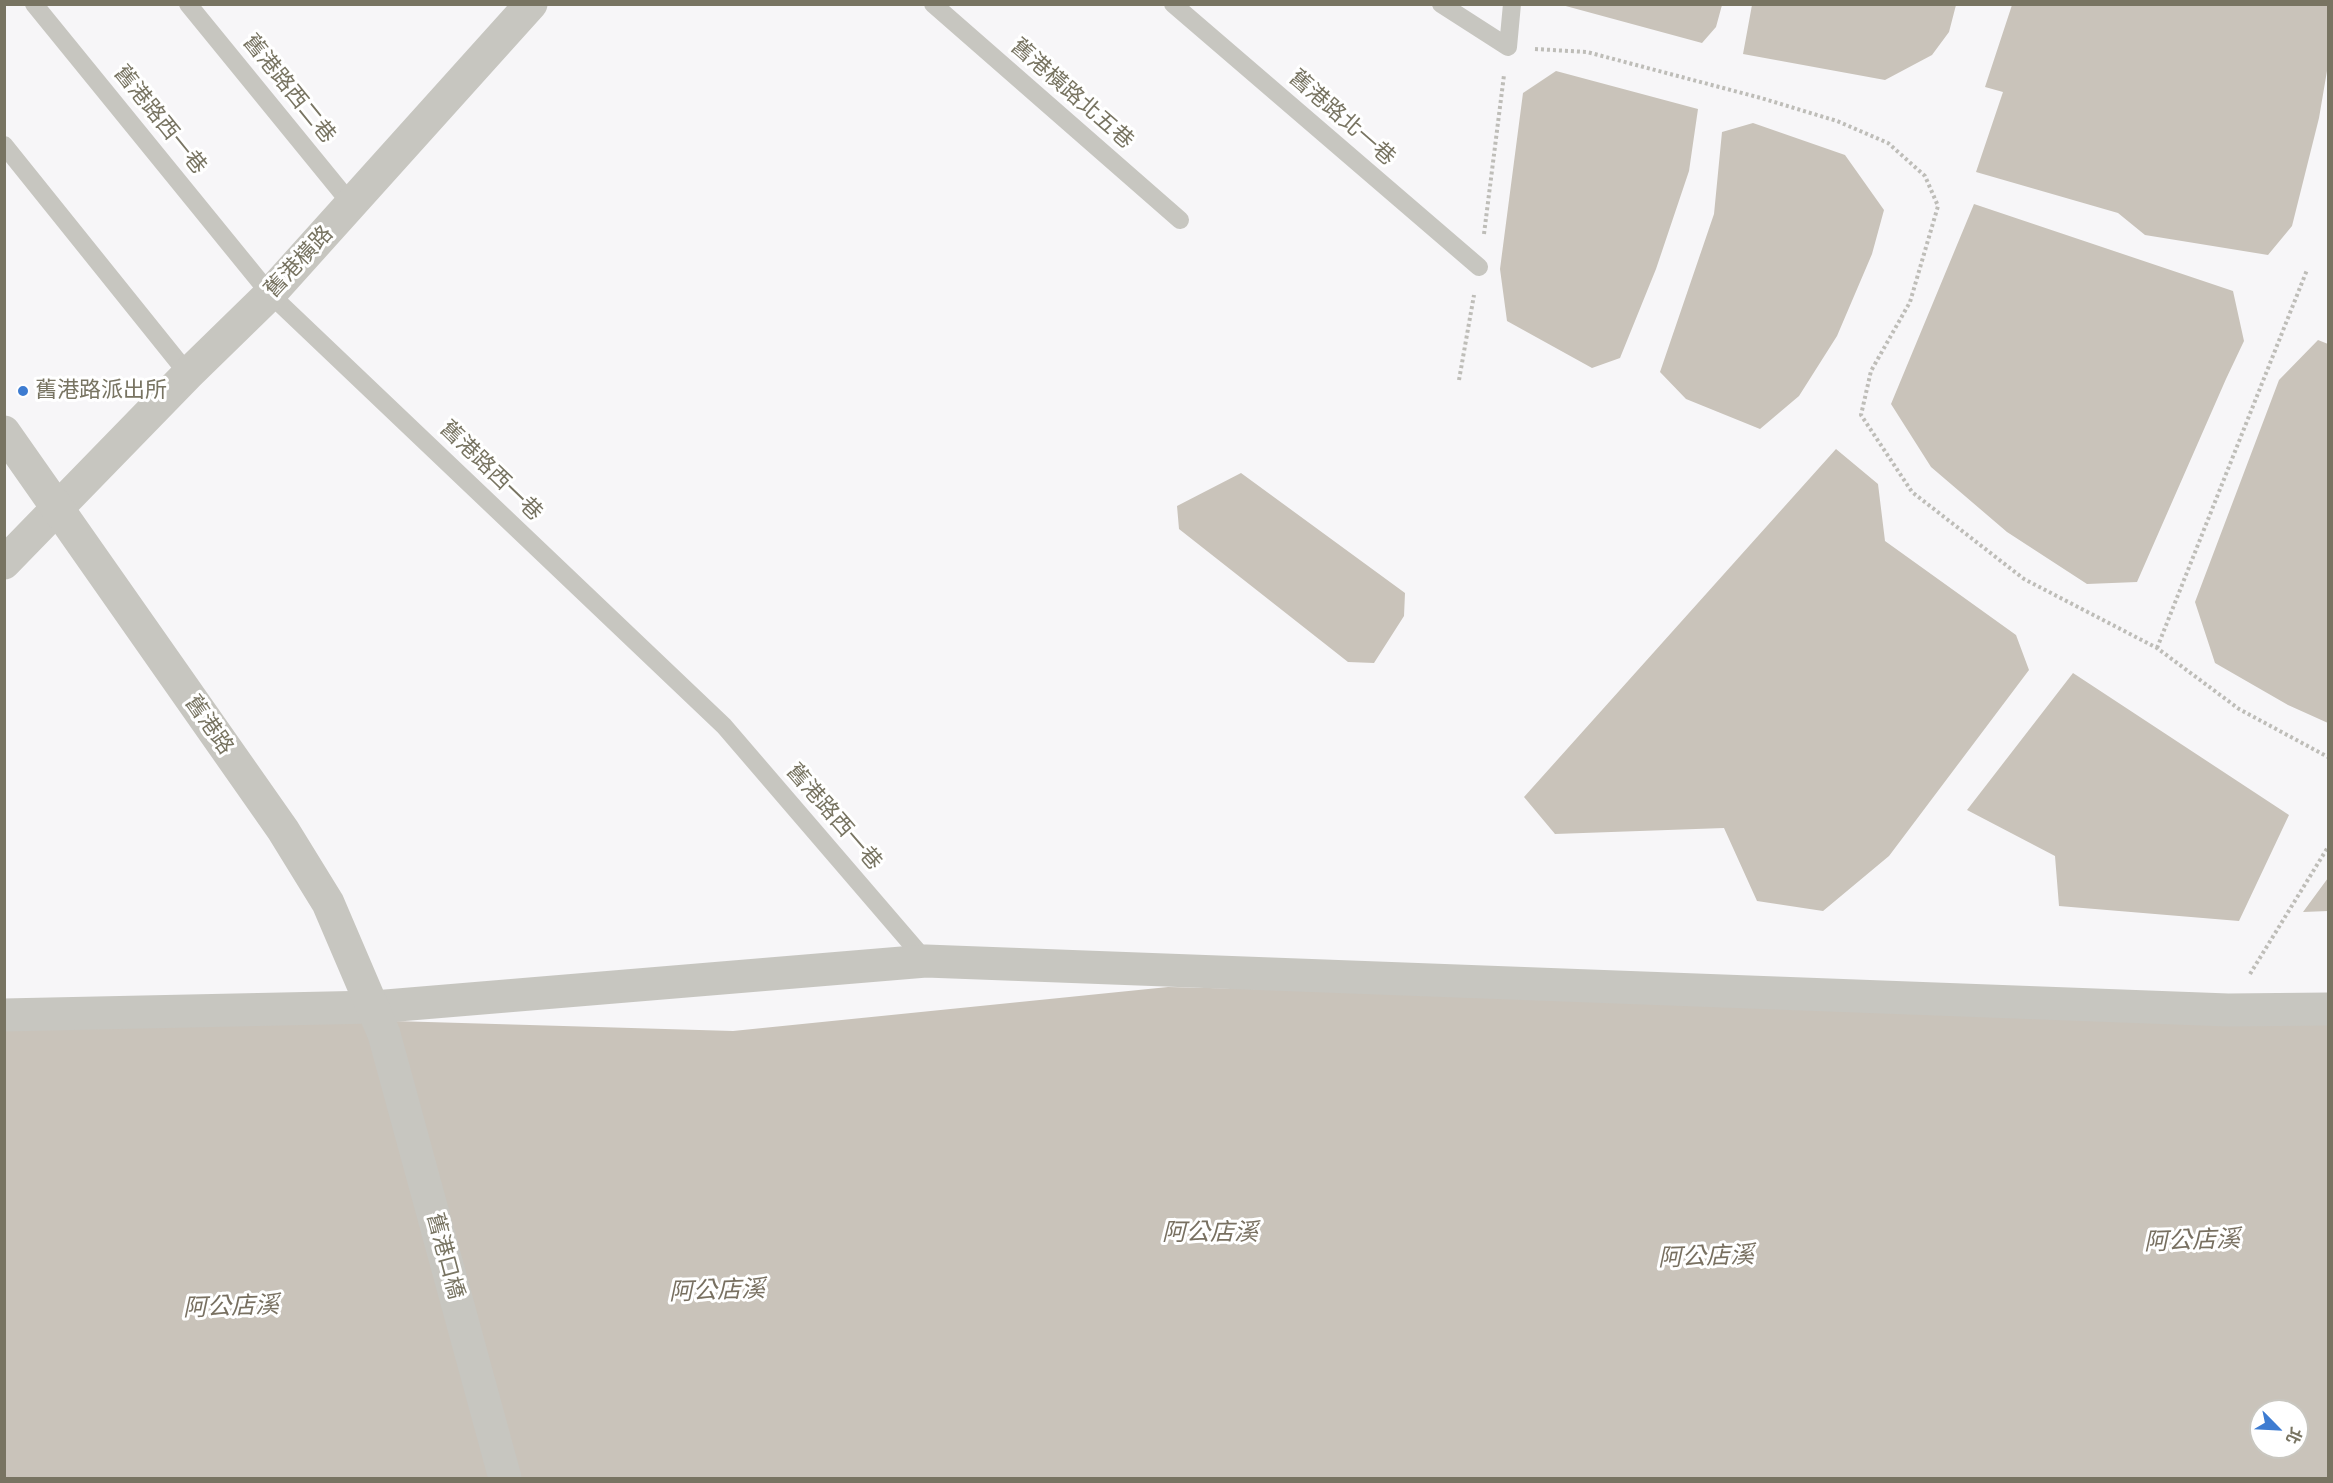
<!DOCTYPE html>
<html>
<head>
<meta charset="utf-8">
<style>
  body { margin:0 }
  #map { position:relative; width:2333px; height:1483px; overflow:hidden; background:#f7f6f8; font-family:Figtree,"Noto Sans TC",sans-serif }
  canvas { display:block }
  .frame { position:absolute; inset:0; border:6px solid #787462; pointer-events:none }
  .north { position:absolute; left:2249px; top:1399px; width:60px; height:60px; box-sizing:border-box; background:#fff; border:2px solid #c9c7c0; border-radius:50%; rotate:114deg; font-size:16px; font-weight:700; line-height:24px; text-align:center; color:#787462 }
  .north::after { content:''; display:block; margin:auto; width:21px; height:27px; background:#3e7cd1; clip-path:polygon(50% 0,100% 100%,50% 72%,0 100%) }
</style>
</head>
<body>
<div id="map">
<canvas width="2333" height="1483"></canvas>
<div class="frame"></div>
<div class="north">北</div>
</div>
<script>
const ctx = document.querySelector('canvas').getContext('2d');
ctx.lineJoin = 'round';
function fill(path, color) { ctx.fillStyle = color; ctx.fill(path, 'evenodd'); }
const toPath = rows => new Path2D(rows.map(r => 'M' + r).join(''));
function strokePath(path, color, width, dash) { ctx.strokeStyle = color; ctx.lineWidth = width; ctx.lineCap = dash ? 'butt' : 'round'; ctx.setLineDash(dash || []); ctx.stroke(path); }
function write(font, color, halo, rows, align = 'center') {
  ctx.font = font + ' Figtree,"Noto Sans TC",sans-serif'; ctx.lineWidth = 6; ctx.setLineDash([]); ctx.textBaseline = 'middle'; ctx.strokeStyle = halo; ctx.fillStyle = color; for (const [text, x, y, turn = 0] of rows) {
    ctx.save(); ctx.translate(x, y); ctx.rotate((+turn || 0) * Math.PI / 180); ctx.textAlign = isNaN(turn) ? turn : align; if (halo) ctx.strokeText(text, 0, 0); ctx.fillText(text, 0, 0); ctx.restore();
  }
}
fill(toPath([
  [1562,5,1722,5,1716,27,1702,43],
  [1752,5,1752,4,1956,5,1949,32,1932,55,1885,80,1743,54],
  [2012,5,2328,5,2328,65,2319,118,2292,226,2268,255,2145,235,2118,213,1976,172,2003,92,1985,87],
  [1556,71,1698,109,1689,171,1656,269,1620,358,1592,368,1507,321,1500,269,1523,93],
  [1753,123,1845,155,1884,210,1872,254,1837,336,1799,396,1760,429,1686,399,1660,372,1714,214,1722,132],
  [1974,204,2233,291,2244,341,2226,379,2137,582,2087,584,2007,532,1931,467,1891,404],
  [2318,340,2328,344,2328,723,2288,705,2215,663,2195,602,2279,380],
  [1836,449,1878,484,1885,541,2016,635,2029,670,1889,856,1823,911,1757,901,1724,828,1555,834,1524,797],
  [1241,473,1405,593,1404,616,1374,663,1348,662,1179,529,1177,506],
  [2073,673,2289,815,2239,921,2059,906,2055,856,1967,810],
  [2328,878,2328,911,2303,912],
  [1168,987,1620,998,2328,1023,2328,1478,5,1478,4,1025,292,1018,733,1031],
  [2261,1411,2297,1411,2297,1447,2261,1447]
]), '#c9c3ba');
strokePath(toPath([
  [1535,49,1587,52,1761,98,1837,121,1888,143,1925,176,1938,206,1910,302,1871,371,1861,415,1912,492,2024,579,2157,648,2239,709,2328,757],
  [1484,234,1504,75],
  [1459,380,1474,295],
  [2157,648,2307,270],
  [2250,974,2328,847]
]), '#bebdb8', 4, [3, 3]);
strokePath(toPath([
  [34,4,270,294,724,726,926,961],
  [188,4,352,205],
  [933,4,1180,220],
  [1173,4,1479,267],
  [1441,4,1508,47,1512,4],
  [4,145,188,374]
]), '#c7c6c0', 18);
strokePath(toPath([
  [4,563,188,374,270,294,531,4],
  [4,1015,374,1007,926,961,2228,1010,2328,1009]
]), '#c7c6c0', 33);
strokePath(toPath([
  [4,432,283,830,328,903,384,1034,505,1478]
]), '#c7c6c0', 33);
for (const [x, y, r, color] of [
  [23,391,6,"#3e7cd1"]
]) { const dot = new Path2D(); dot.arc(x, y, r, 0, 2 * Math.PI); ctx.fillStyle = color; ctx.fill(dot); strokePath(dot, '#fff', 2); }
write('22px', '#787462', '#fff', [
  ["舊港路西二巷",289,89,51],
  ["舊港橫路北五巷",1072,94,41],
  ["舊港路北一巷",1342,118,41],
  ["舊港路西一巷",160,120,51],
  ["舊港橫路",299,262,-47],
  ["舊港路西一巷",491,471,44],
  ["舊港路",209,725,55],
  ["舊港路西一巷",834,817,49],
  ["舊港口橋",445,1256,75]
]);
write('22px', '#787462', '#fff', [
  ["舊港路派出所",35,391]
], 'left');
write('italic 24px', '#787061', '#fff', [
  ["阿公店溪",1210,1233],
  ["阿公店溪",2192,1241,-2],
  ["阿公店溪",1706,1257,-2],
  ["阿公店溪",717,1291,-2],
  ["阿公店溪",231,1307,-2]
]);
</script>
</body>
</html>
